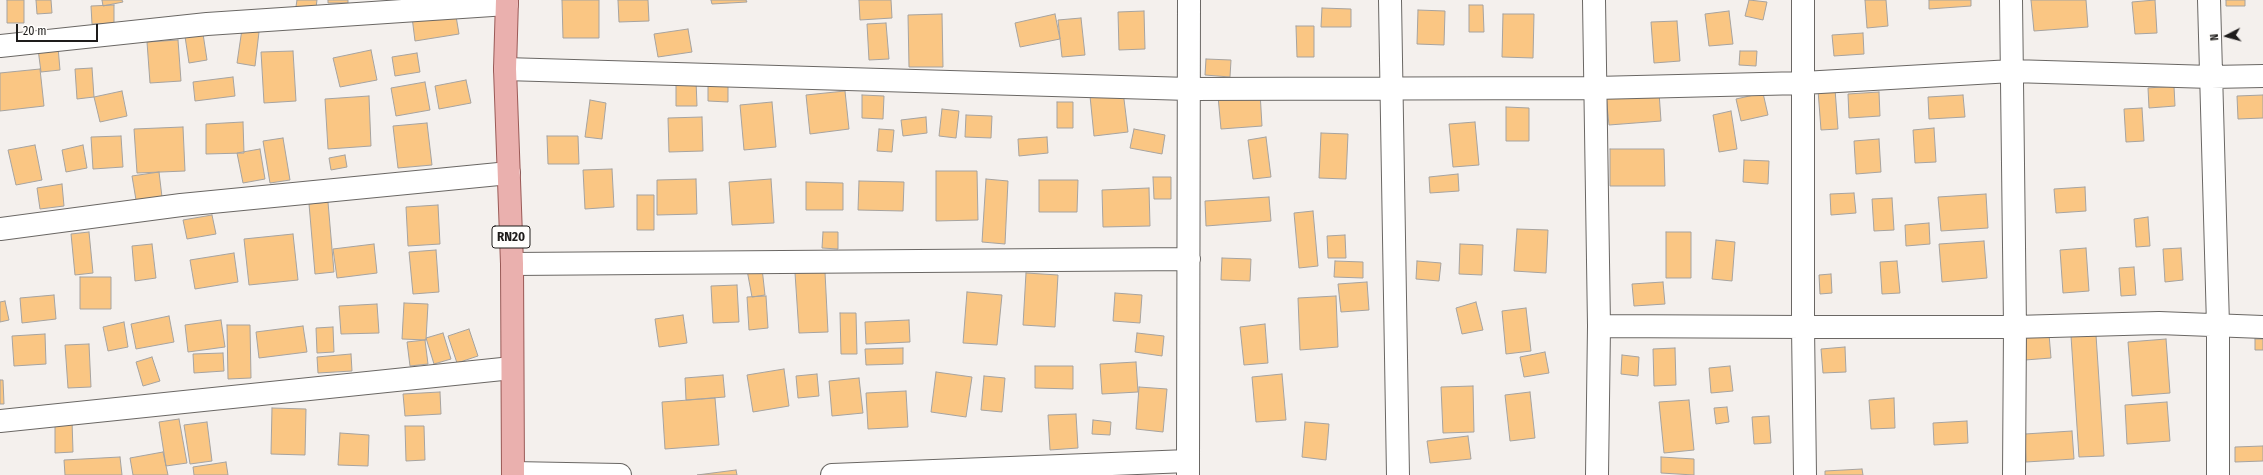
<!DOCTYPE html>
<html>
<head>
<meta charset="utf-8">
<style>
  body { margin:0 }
  #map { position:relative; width:2263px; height:475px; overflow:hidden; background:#f4f0ed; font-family:"Fira Sans Condensed",sans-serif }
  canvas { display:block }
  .north { position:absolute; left:2207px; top:16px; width:40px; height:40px; -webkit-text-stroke:3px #fffefc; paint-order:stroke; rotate:264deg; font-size:11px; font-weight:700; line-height:16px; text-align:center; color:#1e1c1b }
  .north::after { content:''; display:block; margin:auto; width:14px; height:18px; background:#1e1c1b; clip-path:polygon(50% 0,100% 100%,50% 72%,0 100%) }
  .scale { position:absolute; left:16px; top:24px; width:82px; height:18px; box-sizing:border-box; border:2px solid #1e1c1b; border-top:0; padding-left:5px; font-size:12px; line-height:14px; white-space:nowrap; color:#1e1c1b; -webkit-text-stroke:3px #fffefc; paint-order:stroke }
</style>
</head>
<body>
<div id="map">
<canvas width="2263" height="475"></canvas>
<div class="north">N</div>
<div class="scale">20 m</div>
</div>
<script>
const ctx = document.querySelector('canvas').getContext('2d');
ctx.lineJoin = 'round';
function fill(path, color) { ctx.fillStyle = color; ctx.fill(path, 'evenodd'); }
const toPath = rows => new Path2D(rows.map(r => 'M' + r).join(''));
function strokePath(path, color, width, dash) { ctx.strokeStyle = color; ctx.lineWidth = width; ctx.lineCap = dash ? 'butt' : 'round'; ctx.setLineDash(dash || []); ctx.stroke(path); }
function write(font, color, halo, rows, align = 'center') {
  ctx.font = font + ' "Fira Sans Condensed",sans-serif'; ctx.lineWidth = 3.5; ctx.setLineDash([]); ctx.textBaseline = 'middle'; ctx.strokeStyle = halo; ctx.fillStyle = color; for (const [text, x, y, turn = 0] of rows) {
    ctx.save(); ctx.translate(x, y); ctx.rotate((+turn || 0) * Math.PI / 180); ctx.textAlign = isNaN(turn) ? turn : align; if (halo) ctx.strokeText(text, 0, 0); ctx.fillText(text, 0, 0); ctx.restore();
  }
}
const building = toPath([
  [7,0,24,0,24,23,7,23,7,0],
  [36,0,51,0,52,13,37,14,36,0],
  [102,0,122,0,123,2,103,6,102,0],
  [297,0,317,0,315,15,295,13,297,0],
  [328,0,348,0,348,3,328,3,328,0],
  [562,0,599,0,599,38,563,38,562,0],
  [618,0,648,0,649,21,619,22,618,0],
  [711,0,746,0,747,2,712,4,711,0],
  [859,0,891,0,892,18,860,20,859,0],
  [1749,0,1767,2,1763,20,1745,16,1749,0],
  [1865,0,1886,0,1888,26,1867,28,1865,0],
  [1929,0,1971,0,1971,6,1929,9,1929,0],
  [2031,0,2086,0,2088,27,2034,31,2031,0],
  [2155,0,2157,33,2135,34,2132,2,2155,0],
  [2226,0,2245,0,2245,6,2226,6,2226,0],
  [114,5,114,23,92,24,91,6,114,5],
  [1469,5,1483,5,1484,32,1469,32,1469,5],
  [1322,8,1351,9,1351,27,1321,27,1322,8],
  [455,10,459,34,415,41,412,17,455,10],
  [1418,10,1445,11,1444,45,1417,44,1418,10],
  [1144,11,1145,49,1119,50,1118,12,1144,11],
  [1729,11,1733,44,1709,46,1705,14,1729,11],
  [942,14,943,67,909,67,908,15,942,14],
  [1055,14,1060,39,1020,47,1015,23,1055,14],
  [1503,14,1534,14,1533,58,1502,57,1503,14],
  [1081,18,1085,55,1062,57,1058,20,1081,18],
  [1677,21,1680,61,1654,63,1651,22,1677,21],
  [886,23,889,59,869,60,867,24,886,23],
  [1296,26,1314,26,1314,57,1297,57,1296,26],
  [202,27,207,60,189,63,184,30,202,27],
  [242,29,259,32,255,66,237,63,242,29],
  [688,29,692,52,658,57,654,34,688,29],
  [1863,33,1864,54,1834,56,1832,35,1863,33],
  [178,40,181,81,150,83,147,42,178,40],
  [58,47,60,70,41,72,38,49,58,47],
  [371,50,377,80,340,87,333,58,371,50],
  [293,51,296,101,264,103,261,52,293,51],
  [1740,51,1757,51,1756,66,1739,65,1740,51],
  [417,53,420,72,395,76,392,57,417,53],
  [1206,59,1231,60,1230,77,1205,75,1206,59],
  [92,68,94,97,77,99,75,69,92,68],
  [40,69,44,106,0,111,0,73,40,69],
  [233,77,235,96,195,101,193,82,233,77],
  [708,78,728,78,728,102,708,101,708,78],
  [466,80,471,103,439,109,435,86,466,80],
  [696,80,697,106,676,106,676,81,696,80],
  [425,82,430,110,396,116,391,88,425,82],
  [2174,86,2175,106,2149,108,2148,88,2174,86],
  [1835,89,1838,129,1821,130,1818,90,1835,89],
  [122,91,127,116,100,122,94,97,122,91],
  [845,91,849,129,810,134,806,95,845,91],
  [1123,91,1128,132,1094,136,1090,96,1123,91],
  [1260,92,1262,126,1221,129,1218,96,1260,92],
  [1659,92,1661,121,1609,125,1606,96,1659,92],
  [1879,92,1880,116,1849,118,1848,94,1879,92],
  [1763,93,1768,115,1741,121,1736,99,1763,93],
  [862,95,884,96,883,119,862,118,862,95],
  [1963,95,1965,117,1929,119,1928,97,1963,95],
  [2263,95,2263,118,2238,119,2237,96,2263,95],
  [369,96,371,146,328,149,325,99,369,96],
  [590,100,606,103,602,139,585,137,590,100],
  [772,102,776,147,744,150,740,105,772,102],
  [1057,102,1073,102,1073,128,1057,128,1057,102],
  [1506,107,1529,108,1529,141,1506,141,1506,107],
  [2142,108,2144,141,2126,142,2124,109,2142,108],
  [942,109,959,111,956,138,939,136,942,109],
  [1731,111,1737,149,1719,152,1713,115,1731,111],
  [966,115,992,116,991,138,965,137,966,115],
  [702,117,703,151,669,152,668,118,702,117],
  [926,117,927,133,903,136,901,120,926,117],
  [243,122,244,153,206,154,206,124,243,122],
  [1475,122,1479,165,1453,167,1449,124,1475,122],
  [427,123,432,165,398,168,393,126,427,123],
  [183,127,185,171,137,173,134,129,183,127],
  [1934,128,1936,162,1915,163,1913,130,1934,128],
  [879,129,894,130,892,152,877,151,879,129],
  [1134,129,1165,135,1162,154,1130,148,1134,129],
  [1321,133,1348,134,1346,179,1319,178,1321,133],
  [121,136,123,167,93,169,91,137,121,136],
  [547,136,578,136,579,164,548,164,547,136],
  [1047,137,1048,153,1019,156,1018,139,1047,137],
  [1266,137,1271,177,1253,179,1248,140,1266,137],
  [283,138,290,180,270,183,263,141,283,138],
  [1879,139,1881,172,1856,174,1854,141,1879,139],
  [35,145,42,180,16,185,8,150,35,145],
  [83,145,87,168,66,172,62,150,83,145],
  [260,149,265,179,243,183,237,153,260,149],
  [1610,149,1664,149,1665,186,1610,186,1610,149],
  [345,155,347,167,331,170,329,158,345,155],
  [1744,160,1769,161,1768,184,1743,182,1744,160],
  [612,169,614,207,585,209,583,170,612,169],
  [936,171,977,171,978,220,936,221,936,171],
  [159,172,162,197,136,200,132,176,159,172],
  [1458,174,1459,191,1430,193,1429,177,1458,174],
  [1153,177,1171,177,1171,199,1154,199,1153,177],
  [696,179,697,214,657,215,657,180,696,179],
  [771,179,774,223,732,225,729,182,771,179],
  [986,179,1008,181,1005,244,982,242,986,179],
  [1039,180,1078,180,1077,212,1039,212,1039,180],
  [859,181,904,182,903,211,858,210,859,181],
  [806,182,843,183,843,210,806,210,806,182],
  [62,184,64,206,40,209,37,188,62,184],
  [2085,187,2086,211,2056,213,2054,189,2085,187],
  [1149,188,1150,226,1103,227,1102,190,1149,188],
  [1854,193,1856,213,1831,215,1830,194,1854,193],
  [1986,194,1988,228,1941,231,1938,197,1986,194],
  [637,195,654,195,654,230,637,230,637,195],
  [1269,197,1271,221,1206,226,1205,201,1269,197],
  [1892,198,1894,230,1874,231,1872,199,1892,198],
  [328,202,334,272,315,274,309,204,328,202],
  [438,205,440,244,408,246,406,207,438,205],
  [1313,211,1318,266,1299,268,1294,213,1313,211],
  [212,215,216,234,187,239,183,220,212,215],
  [2148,217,2150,246,2136,247,2134,219,2148,217],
  [1929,223,1930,244,1906,246,1905,225,1929,223],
  [1517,229,1548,230,1546,273,1514,271,1517,229],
  [89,232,93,273,75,275,71,234,89,232],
  [823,232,838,232,838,249,822,248,823,232],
  [1666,232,1691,232,1691,278,1666,278,1666,232],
  [293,234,298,280,249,285,244,239,293,234],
  [1345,235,1346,258,1328,258,1327,236,1345,235],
  [1716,240,1735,242,1732,281,1712,279,1716,240],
  [1984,241,1987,278,1942,282,1939,244,1984,241],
  [152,244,156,278,135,281,132,246,152,244],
  [374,244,377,273,337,278,333,249,374,244],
  [1460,244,1483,245,1482,275,1459,274,1460,244],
  [2086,248,2089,291,2063,293,2060,250,2086,248],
  [2181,248,2183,280,2165,282,2163,249,2181,248],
  [436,250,439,292,413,294,409,252,436,250],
  [234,253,238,282,195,289,190,260,234,253],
  [1222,258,1251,259,1250,281,1221,280,1222,258],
  [1335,261,1363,262,1363,278,1334,277,1335,261],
  [1417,261,1441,263,1439,281,1416,279,1417,261],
  [1897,261,1900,293,1882,294,1880,262,1897,261],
  [2134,267,2136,295,2121,296,2119,268,2134,267],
  [762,268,765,295,752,297,747,270,762,268],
  [825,272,828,332,799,333,795,273,825,272],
  [1026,273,1058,275,1055,327,1023,325,1026,273],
  [1831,274,1832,293,1820,294,1819,275,1831,274],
  [80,277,111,277,111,309,80,309,80,277],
  [1367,282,1369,310,1341,312,1338,284,1367,282],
  [1663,282,1665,304,1634,306,1632,284,1663,282],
  [737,285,739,322,713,323,711,286,737,285],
  [967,292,1002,295,997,345,963,343,967,292],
  [1115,293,1142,295,1140,323,1113,321,1115,293],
  [54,295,56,319,22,323,20,298,54,295],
  [766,296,768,328,749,330,747,297,766,296],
  [1336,296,1338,347,1300,350,1298,298,1336,296],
  [5,301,9,320,0,322,0,302,5,301],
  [1476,302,1483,330,1462,334,1456,308,1476,302],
  [404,303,428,304,426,340,402,339,404,303],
  [377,304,379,333,341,334,339,306,377,304],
  [1526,308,1531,351,1506,354,1502,311,1526,308],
  [840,313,856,313,857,354,841,354,840,313],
  [683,315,687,343,659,347,655,319,683,315],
  [169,316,174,342,136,349,131,324,169,316],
  [221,320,225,347,188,352,185,325,221,320],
  [909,320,910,342,866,344,865,322,909,320],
  [124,322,128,347,108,351,103,327,124,322],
  [1265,324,1268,363,1244,365,1240,327,1265,324],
  [227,325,250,325,251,378,228,379,227,325],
  [303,326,307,352,259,358,256,332,303,326],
  [333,327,334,352,317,353,316,328,333,327],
  [469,329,478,356,457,363,448,336,469,329],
  [443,333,451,359,434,364,426,338,443,333],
  [1137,333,1164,336,1162,356,1135,352,1137,333],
  [45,334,46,364,14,366,12,336,45,334],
  [2049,334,2051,358,2025,360,2024,336,2049,334],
  [2096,335,2104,456,2079,457,2071,336,2096,335],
  [2166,339,2170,393,2132,396,2128,342,2166,339],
  [2255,339,2263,339,2263,350,2255,350,2255,339],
  [425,340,428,364,410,366,407,342,425,340],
  [89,344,91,387,68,388,65,345,89,344],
  [1845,347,1846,372,1823,373,1821,349,1845,347],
  [903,348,903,364,866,365,865,349,903,348],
  [1675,348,1676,385,1654,386,1653,349,1675,348],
  [1545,352,1549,373,1524,377,1520,357,1545,352],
  [223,353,224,371,194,373,193,354,223,353],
  [351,354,352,371,318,373,317,357,351,354],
  [1622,355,1639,357,1638,376,1621,374,1622,355],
  [152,357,160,381,143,386,136,362,152,357],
  [1136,362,1138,392,1102,394,1100,364,1136,362],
  [1035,366,1073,366,1073,389,1035,388,1035,366],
  [1730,366,1733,391,1711,393,1709,368,1730,366],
  [784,369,789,406,753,412,747,375,784,369],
  [936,372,972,377,966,417,931,412,936,372],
  [817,374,819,396,798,398,796,376,817,374],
  [1282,374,1286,420,1256,422,1252,377,1282,374],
  [723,375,725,397,686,400,685,378,723,375],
  [984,376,1005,378,1002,412,981,410,984,376],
  [859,378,863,413,832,416,829,381,859,378],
  [0,380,3,380,4,404,0,404,0,380],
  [1473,386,1474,432,1443,433,1441,387,1473,386],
  [1139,387,1167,389,1163,432,1136,429,1139,387],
  [906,391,908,427,868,429,866,393,906,391],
  [440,392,441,414,405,416,403,394,440,392],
  [1530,392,1535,438,1510,441,1505,395,1530,392],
  [715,398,719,445,665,449,662,402,715,398],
  [1894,398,1895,428,1871,429,1869,400,1894,398],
  [1689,400,1694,450,1664,453,1659,402,1689,400],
  [2167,402,2170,441,2127,444,2125,405,2167,402],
  [1727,407,1729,422,1716,424,1714,408,1727,407],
  [272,408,306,409,305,455,271,454,272,408],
  [1076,414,1078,448,1050,450,1048,415,1076,414],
  [1769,416,1771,443,1754,444,1752,417,1769,416],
  [179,419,187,463,166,466,159,422,179,419],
  [72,420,73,452,55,453,55,421,72,420],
  [1093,420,1111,422,1110,435,1092,434,1093,420],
  [1967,421,1968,443,1934,445,1933,423,1967,421],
  [207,422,212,461,190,464,184,425,207,422],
  [1305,422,1329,424,1326,460,1302,457,1305,422],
  [405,426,424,426,425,460,406,461,405,426],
  [2072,431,2074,459,2026,462,2025,434,2072,431],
  [340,433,369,435,368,466,338,465,340,433],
  [1468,436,1471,459,1430,463,1427,441,1468,436],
  [2263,446,2263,461,2235,462,2235,447,2263,446],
  [163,452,168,475,133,475,130,458,163,452],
  [120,457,122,475,65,475,64,460,120,457],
  [1661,457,1694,459,1694,475,1661,473,1661,457],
  [226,462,228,475,194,475,193,467,226,462],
  [1862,469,1863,475,1825,475,1825,471,1862,469],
  [736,470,737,475,697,475,736,470]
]);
fill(building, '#fac683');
strokePath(building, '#a6a3a0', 1);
const minor = toPath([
  [1390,0,1398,475],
  [1594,0,1599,326,1597,475],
  [1803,0,1803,327,2015,327,2159,323,2263,327],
  [2011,0,2015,327,2014,475],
  [2209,0,2218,325,2218,475],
  [0,46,207,24,507,4],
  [505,69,1189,89,1595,88,1803,83,2012,71,2211,77,2263,76],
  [0,229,181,205,509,173],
  [512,264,1189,259],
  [1599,326,1803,327,1805,475],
  [0,421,512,368],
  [1188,461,1189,0],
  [513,473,620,475],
  [832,475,1188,461,1188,475]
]);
const major = toPath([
  [507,0,505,69,512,264,513,475]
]);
strokePath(minor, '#6a6764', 24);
strokePath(major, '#9a5a57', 24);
strokePath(minor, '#fff', 22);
strokePath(major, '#eab0ae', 22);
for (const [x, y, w] of [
  [511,237,38]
]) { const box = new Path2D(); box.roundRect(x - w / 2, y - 11, w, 22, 3); ctx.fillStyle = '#fffefc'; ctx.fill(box); strokePath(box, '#1e1c1b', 1); }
write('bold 13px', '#1e1c1b', null, [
  ["RN20",511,237]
]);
</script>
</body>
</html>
